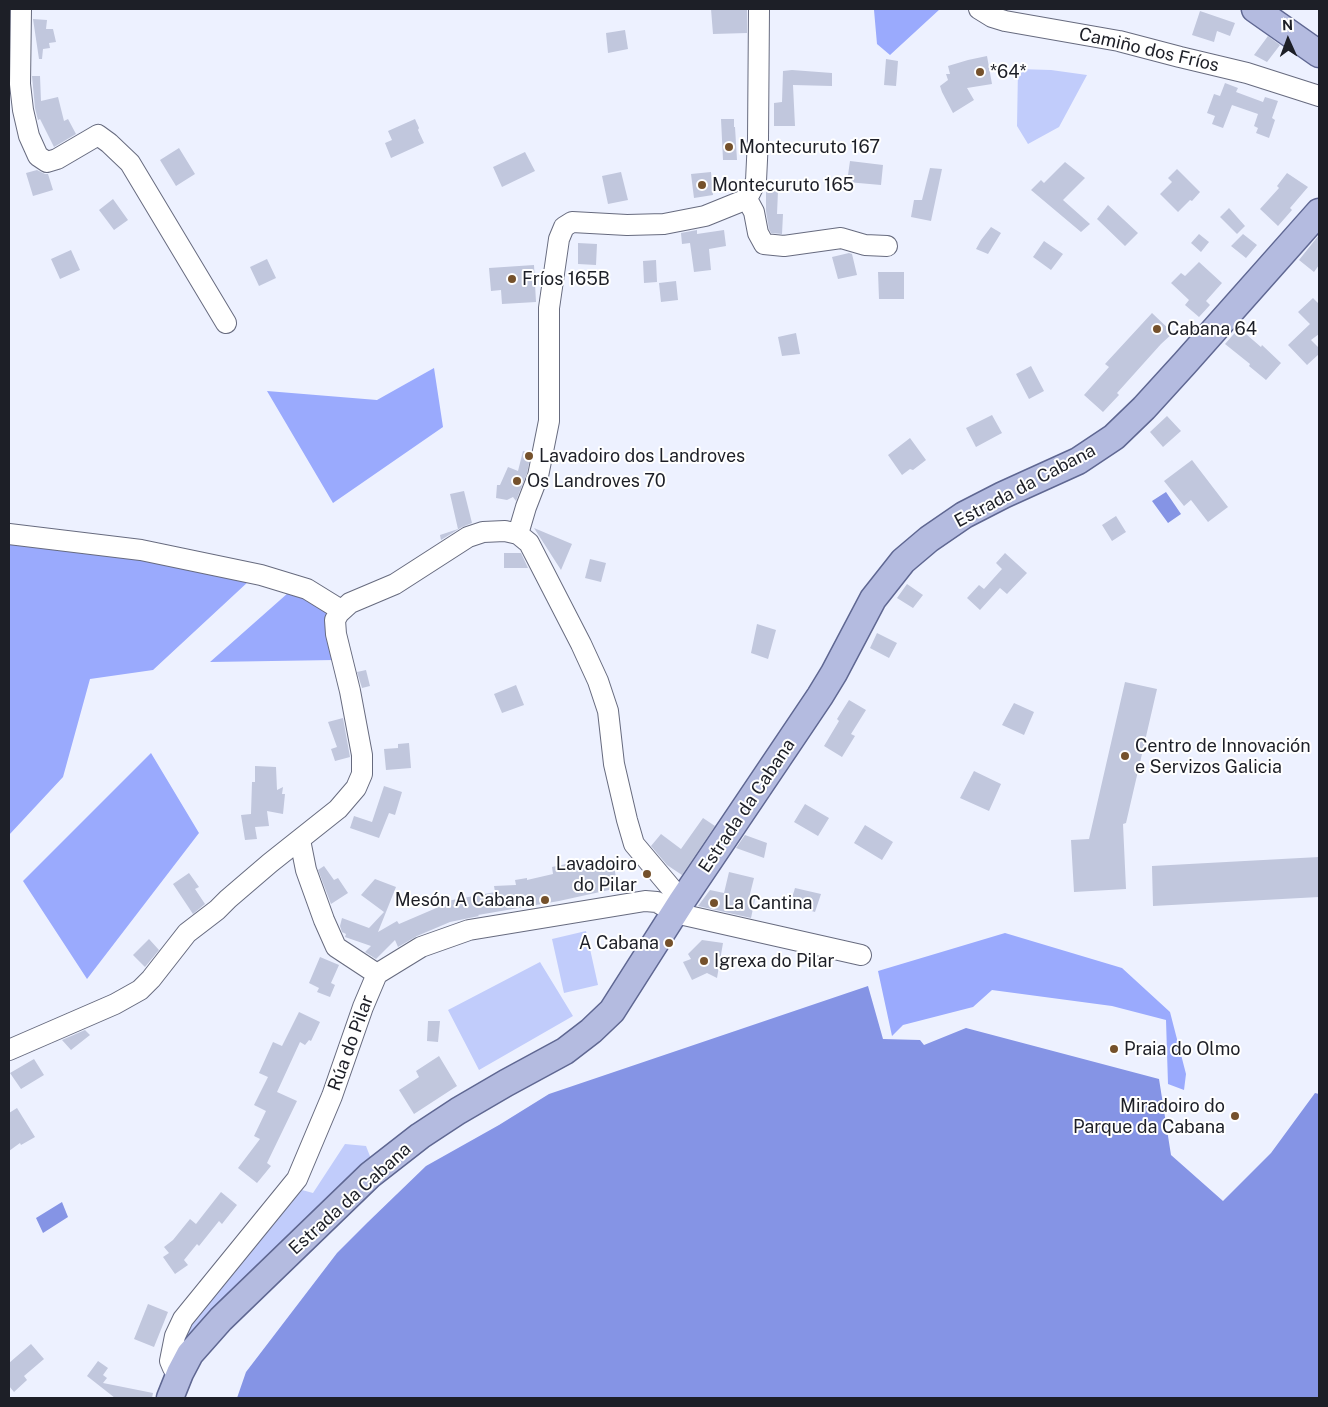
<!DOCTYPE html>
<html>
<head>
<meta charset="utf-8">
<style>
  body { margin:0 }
  #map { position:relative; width:1328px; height:1407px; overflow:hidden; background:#edf1ff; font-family:"Public Sans",sans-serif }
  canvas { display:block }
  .frame { position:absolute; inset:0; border:10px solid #1d1f27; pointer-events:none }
  .north { position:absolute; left:1263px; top:15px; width:50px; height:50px; -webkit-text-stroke:4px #fff; paint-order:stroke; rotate:358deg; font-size:14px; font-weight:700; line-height:20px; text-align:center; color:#1d1f27 }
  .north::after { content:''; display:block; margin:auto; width:18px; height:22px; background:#1d1f27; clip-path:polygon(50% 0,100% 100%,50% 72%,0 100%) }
</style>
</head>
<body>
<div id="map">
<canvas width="1328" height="1407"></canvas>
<div class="frame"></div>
<div class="north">N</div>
</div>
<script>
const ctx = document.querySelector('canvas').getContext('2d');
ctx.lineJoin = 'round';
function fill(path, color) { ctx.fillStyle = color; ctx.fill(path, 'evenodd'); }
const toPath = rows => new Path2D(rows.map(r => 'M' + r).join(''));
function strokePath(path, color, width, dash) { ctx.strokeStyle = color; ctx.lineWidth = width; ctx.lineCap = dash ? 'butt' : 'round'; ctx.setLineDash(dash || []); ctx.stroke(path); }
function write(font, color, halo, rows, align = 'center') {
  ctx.font = font + ' "Public Sans",sans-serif'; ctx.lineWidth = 4; ctx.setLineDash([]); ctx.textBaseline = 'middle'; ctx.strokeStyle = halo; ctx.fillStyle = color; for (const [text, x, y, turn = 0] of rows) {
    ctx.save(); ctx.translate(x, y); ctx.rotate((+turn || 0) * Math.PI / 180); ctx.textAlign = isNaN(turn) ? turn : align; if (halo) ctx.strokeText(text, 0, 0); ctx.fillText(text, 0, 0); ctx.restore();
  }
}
fill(toPath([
  [1018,69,1051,70,1087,75,1059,127,1028,144,1017,126],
  [586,931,598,985,564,993,552,939],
  [540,962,573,1016,479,1070,448,1010],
  [345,1144,366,1146,373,1164,183,1354,181,1335,302,1190,313,1193]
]), '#c1ccfb');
fill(toPath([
  [881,9,940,9,890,55,877,44,874,10],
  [434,368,443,427,333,503,267,391,377,400],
  [9,529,249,581,153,670,90,679,63,777,9,835],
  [288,593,331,609,334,660,210,662],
  [151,753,199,833,87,979,23,881],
  [1005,933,1122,968,1170,1012,1186,1074,1184,1090,1168,1084,1166,1020,1112,1006,992,990,973,1007,903,1025,892,1036,878,971]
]), '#9aaafd');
fill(toPath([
  [1166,492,1181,514,1168,523,1152,501],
  [868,986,883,1039,920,1040,924,1045,966,1028,1159,1079,1171,1155,1223,1201,1271,1153,1315,1093,1319,1094,1319,1398,237,1398,246,1372,337,1253,368,1222,426,1166,499,1125,549,1094],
  [62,1202,68,1217,43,1233,36,1218]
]), '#8594e5');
fill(toPath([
  [711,9,747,9,747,33,713,34],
  [1200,11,1235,23,1230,36,1217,31,1214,42,1192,35],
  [33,19,47,20,46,29,53,29,56,42,49,43,50,48,43,49,42,59,39,59],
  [625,30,628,49,608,53,606,33],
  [1268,36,1280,45,1267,62,1254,55],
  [987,56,992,84,967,88,974,100,953,113,942,92,940,86,948,80,946,74,950,74,948,66,968,60],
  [886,59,898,61,896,86,884,85],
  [792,70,832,73,832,86,793,85,795,126,774,126,774,103,782,102,783,71],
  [32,76,40,76,41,101,58,97,64,121,68,119,76,134,54,147,40,119,38,120,35,108],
  [1225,83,1238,88,1236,92,1263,102,1265,97,1278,101,1272,118,1275,120,1269,138,1256,133,1258,128,1254,126,1258,114,1232,105,1223,128,1212,124,1215,116,1207,113,1214,94,1220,96],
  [415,119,419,128,418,130,424,143,391,158,385,143,392,140,388,131],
  [721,119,734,119,734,127,735,127,737,160,723,160],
  [179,148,195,174,176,186,160,160],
  [525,152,535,171,502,187,493,167],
  [850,161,883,165,881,185,847,182],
  [1065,162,1085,178,1063,200,1090,224,1081,232,1031,190,1041,180,1044,183],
  [930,168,942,169,931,221,911,217,914,200,922,200],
  [1177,169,1200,192,1192,201,1190,200,1178,212,1160,194,1172,182,1168,178],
  [37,170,45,174,48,174,53,190,33,196,26,173],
  [621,172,628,200,608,204,602,176],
  [711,172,713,195,694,198,691,174],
  [1287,173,1308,187,1290,208,1292,210,1278,226,1260,209,1279,188,1277,186],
  [766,191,778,191,777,214,783,214,782,234,771,233,769,229,766,211],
  [113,199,128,220,114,230,99,210],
  [1108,205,1138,233,1125,246,1097,219],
  [1229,208,1245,226,1237,234,1220,217],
  [991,227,1001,233,988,254,976,249,981,240],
  [697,230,697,234,724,230,726,246,709,249,711,270,694,272,690,243,682,244,681,233],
  [1199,234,1209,242,1201,252,1191,243],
  [1243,234,1257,245,1246,258,1231,246],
  [1319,235,1319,265,1314,272,1299,260],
  [1044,241,1063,254,1051,270,1033,257],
  [578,243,597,244,596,265,578,264],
  [71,250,80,270,60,279,51,259],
  [849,253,852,254,857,275,838,279,832,257],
  [267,259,276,278,259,286,250,267],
  [656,260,657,282,644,283,643,261],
  [1199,262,1222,283,1206,301,1210,305,1199,317,1185,305,1189,300,1171,283,1181,273,1185,276],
  [534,265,536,302,502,304,501,290,491,291,489,268],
  [878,272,904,272,904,299,879,299],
  [676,281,678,300,661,302,659,283],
  [1313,298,1319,304,1319,334,1311,340,1319,348,1319,354,1307,365,1288,345,1310,324,1298,312],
  [1152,313,1173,333,1161,344,1117,393,1119,395,1103,412,1084,395,1109,367,1105,364],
  [1239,328,1261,347,1262,345,1281,363,1266,380,1249,366,1250,364,1225,344],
  [796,333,800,354,782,356,778,337],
  [1031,366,1044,391,1029,399,1016,374],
  [992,415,1002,433,976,447,966,428],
  [1167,416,1181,431,1163,447,1150,432],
  [910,438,926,460,913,470,910,469,902,475,888,455],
  [523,451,531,453,527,473,516,501,513,497,507,500,496,498,497,485,500,485,508,467,518,471],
  [1192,460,1228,507,1208,522,1191,500,1184,506,1164,481],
  [464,491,472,523,462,527,441,540,440,535,458,529,450,494],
  [1116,516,1126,532,1112,541,1102,525],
  [534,528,572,544,561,570],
  [504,553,521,553,528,568,504,568],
  [1005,553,1027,573,1007,594,1000,588,980,610,967,598,979,585,984,589,1002,569,996,563],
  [590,559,606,563,601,582,585,578],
  [907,584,923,595,913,608,897,598],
  [757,624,776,630,768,659,751,653],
  [877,633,897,643,889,658,870,648],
  [366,670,370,686,362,688,357,672],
  [1125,682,1157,689,1126,823,1123,824,1126,889,1074,892,1071,840,1089,839],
  [516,685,524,705,502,713,494,694],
  [849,700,866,710,851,734,855,736,842,757,824,746,839,721,837,719],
  [1014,703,1034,712,1024,735,1002,725],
  [343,718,350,757,335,761,331,749,337,747,328,722],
  [409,743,411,768,386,770,384,749,398,748,398,744],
  [255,766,276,767,277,790,283,787,282,794,285,794,283,814,267,811,269,826,255,827,257,839,245,840,241,815,251,814,252,782,255,782],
  [974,771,1001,784,989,811,960,798],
  [384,786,402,792,395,815,389,813,379,838,350,828,354,816,372,822],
  [805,804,829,818,818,836,794,822],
  [703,818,715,826,682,875,667,865,651,846,661,834,681,849],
  [865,825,893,842,882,860,854,843],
  [745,835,767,843,764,858,736,848],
  [1319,857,1319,897,1153,906,1152,866],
  [590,859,591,865,613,861,618,888,559,901,478,915,479,916,450,922,417,936,398,947,395,940,376,959,365,952,371,946,345,937,346,934,342,932,340,926,342,918,369,928,384,912,361,895,375,879,396,887,378,932,397,921,399,924,448,903,447,901,495,892,494,886,516,885,515,880,527,878,527,880,553,874,552,867],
  [324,866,334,880,338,878,348,893,331,904,318,870],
  [729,872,754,878,749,898,755,899,751,918,698,906,710,890,724,893],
  [189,873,199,887,195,889,205,904,193,914,173,884],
  [795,888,821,894,815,912,798,907,799,903,791,901],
  [149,939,159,950,145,967,133,955],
  [702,940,723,943,717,978,707,973,692,980,683,962,691,959,688,954],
  [320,957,339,965,331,983,335,985,330,997,317,992,319,988,309,983],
  [299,1012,320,1022,311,1041,309,1040,305,1045,300,1042,277,1092,297,1101,267,1163,271,1166,257,1183,238,1168,260,1139,254,1136,266,1111,254,1105,268,1077,259,1073,273,1042,282,1046],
  [428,1021,440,1021,438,1042,427,1041],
  [85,1030,90,1035,71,1050,62,1040],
  [439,1056,457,1086,414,1114,399,1090,419,1077,416,1071],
  [34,1059,44,1075,21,1089,10,1073],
  [17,1108,35,1137,21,1145,20,1143,9,1151,9,1113],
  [221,1192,237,1205,222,1224,219,1221,199,1246,197,1244,184,1260,188,1265,175,1274,163,1257,169,1253,164,1247,173,1240,190,1219,196,1224],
  [148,1304,168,1312,154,1347,134,1339],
  [31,1344,44,1359,24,1376,27,1380,14,1392,9,1386,9,1363],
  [98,1361,108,1368,103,1375,107,1378,103,1383,153,1393,152,1398,115,1398,87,1376]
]), '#c1c7dd');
const minor = toPath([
  [21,9,20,84,23,110,29,136,38,156,47,162,57,159,98,135,109,143,130,163,226,323],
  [979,9,992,17,1005,21,1119,41,1180,57,1247,73,1319,96],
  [747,199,754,212,758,233,764,244,784,246,841,238,865,245,887,246],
  [9,534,141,550,261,575,307,589,341,610],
  [518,534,526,507,538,476,549,421,549,308,559,239,564,227,572,222,627,225,664,224,705,216,747,199,756,181,758,139,759,9],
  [300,840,306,870,324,920,336,947,377,974],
  [9,1050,115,1004,140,990,151,979,187,933,217,910,228,899,270,863,338,809,356,788,362,774,362,755,350,691,336,634,335,620,339,613,350,603,395,584,468,537,483,532,505,531,518,534,529,543,581,644,598,681,608,711,614,764,627,820,634,844,682,901],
  [180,1373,173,1368,170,1361,175,1336,183,1319,297,1179,332,1096,363,1007,377,974,421,947,469,930,645,901,657,902,675,913,861,955]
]);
const major = toPath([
  [1255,9,1319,54],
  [170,1398,180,1373,190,1354,221,1319,370,1175,420,1136,458,1111,506,1083,565,1051,591,1031,612,1011,682,901,820,696,834,673,873,599,903,561,929,539,964,515,1003,495,1078,461,1114,437,1144,408,1185,363,1319,212]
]);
strokePath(minor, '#676b7f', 22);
strokePath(major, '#5f6792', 29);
strokePath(minor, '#fff', 20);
strokePath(major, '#b4bbe0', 26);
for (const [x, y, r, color] of [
  [980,72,5,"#75512b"],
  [729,147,5,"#75512b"],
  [702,185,5,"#75512b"],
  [512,279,5,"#75512b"],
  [1157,329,5,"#75512b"],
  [529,456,5,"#75512b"],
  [517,481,5,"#75512b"],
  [1125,756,5,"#75512b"],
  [647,874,5,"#75512b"],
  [545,900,5,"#75512b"],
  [714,903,5,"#75512b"],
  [669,943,5,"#75512b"],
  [704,961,5,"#75512b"],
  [1114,1049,5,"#75512b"],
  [1235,1116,5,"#75512b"]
]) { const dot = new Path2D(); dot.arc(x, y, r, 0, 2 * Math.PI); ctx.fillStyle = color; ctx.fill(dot); strokePath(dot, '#fff', 2); }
write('18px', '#1d1f27', '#fff', [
  ["Camiño dos Fríos",1149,50,13],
  ["Estrada da Cabana",1025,486,-28],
  ["Estrada da Cabana",747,806,-56],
  ["Rúa do Pilar",351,1043,-70],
  ["Estrada da Cabana",350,1199,-42]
]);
write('18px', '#1d1f27', '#fff', [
  ["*64*",990,72],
  ["Montecuruto 167",739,147],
  ["Montecuruto 165",712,185],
  ["Fríos 165B",522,279],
  ["Cabana 64",1167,329],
  ["Lavadoiro dos Landroves",539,456],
  ["Os Landroves 70",527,481],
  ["Centro de Innovación",1135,746],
  ["e Servizos Galicia",1135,767],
  ["Lavadoiro",637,864,"right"],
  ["do Pilar",637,885,"right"],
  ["Mesón A Cabana",535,900,"right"],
  ["La Cantina",724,903],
  ["A Cabana",659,943,"right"],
  ["Igrexa do Pilar",714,961],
  ["Praia do Olmo",1124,1049],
  ["Miradoiro do",1225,1106,"right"],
  ["Parque da Cabana",1225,1127,"right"]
], 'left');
</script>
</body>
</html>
